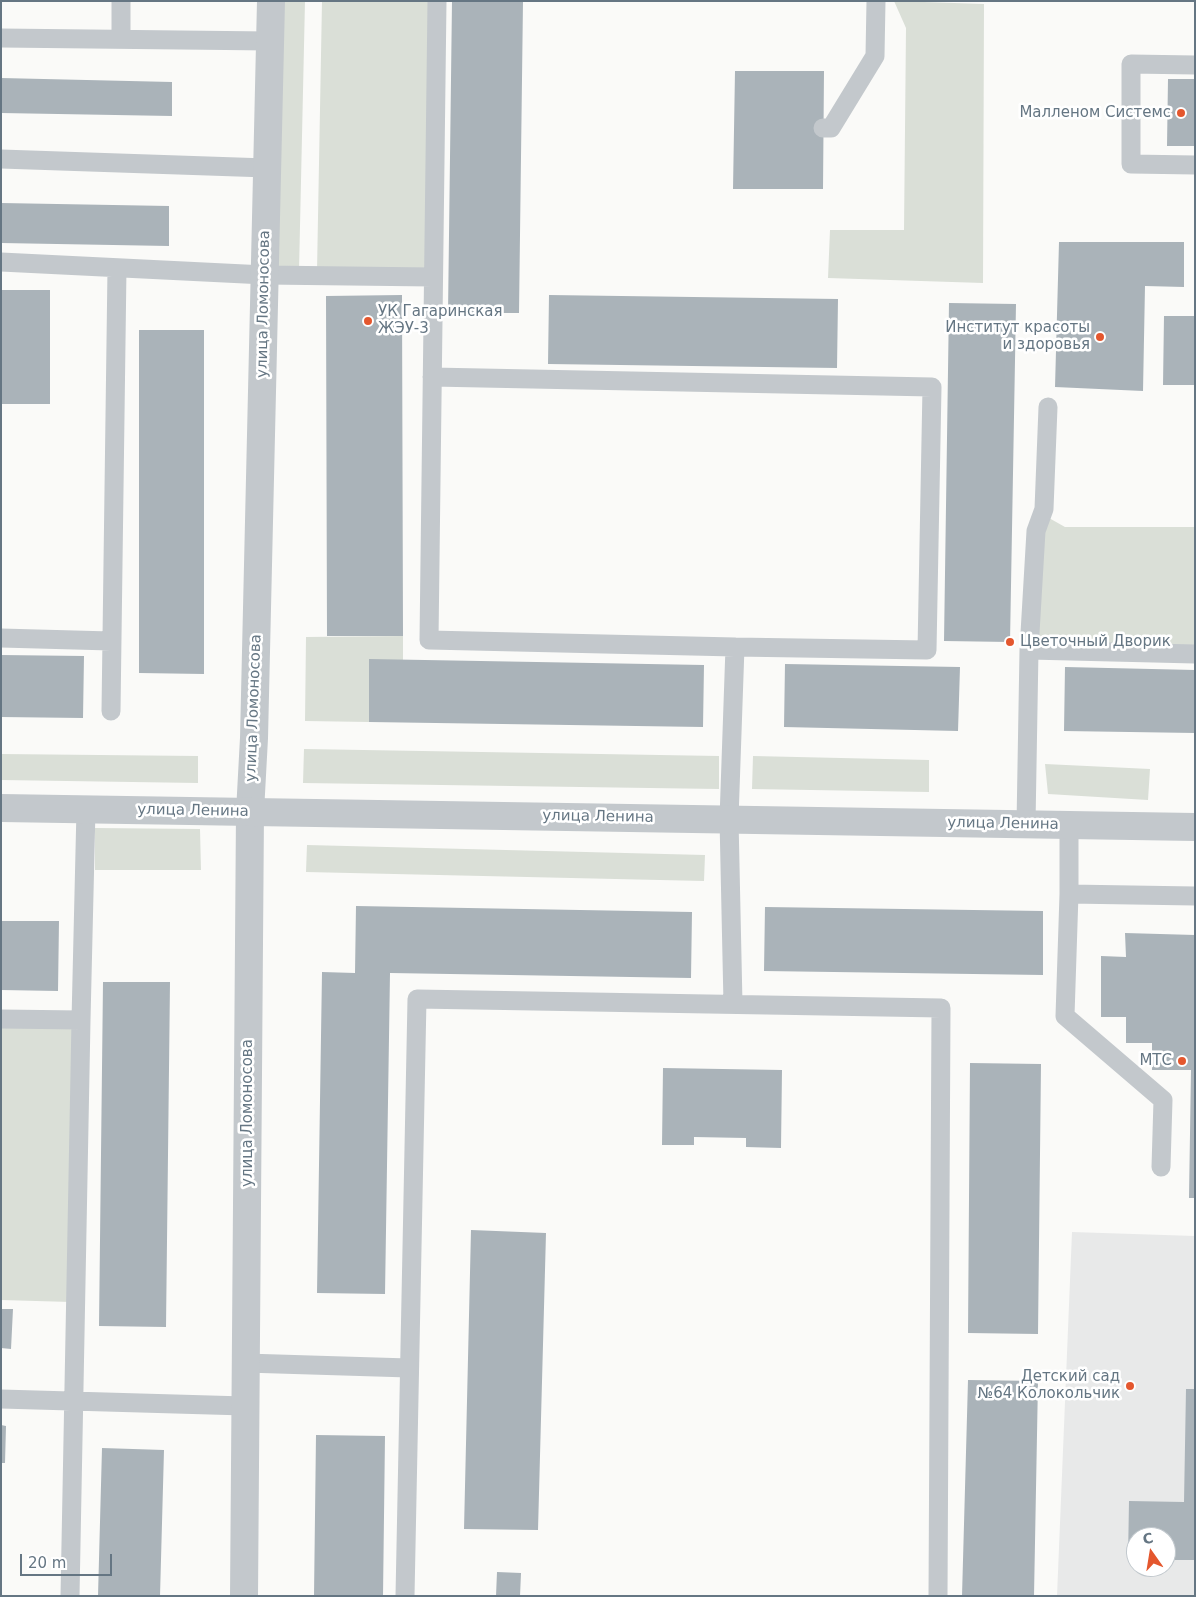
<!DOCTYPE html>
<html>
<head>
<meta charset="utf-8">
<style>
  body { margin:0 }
  #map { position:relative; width:1196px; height:1597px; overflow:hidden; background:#fafaf8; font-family:"DejaVu Sans",sans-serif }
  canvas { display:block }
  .frame { position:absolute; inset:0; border:2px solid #657683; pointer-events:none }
  .north { position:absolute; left:1126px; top:1527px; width:50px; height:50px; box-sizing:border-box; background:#fff; border:1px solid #c1c8cd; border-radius:50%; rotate:347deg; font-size:14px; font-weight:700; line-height:20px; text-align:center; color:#657683 }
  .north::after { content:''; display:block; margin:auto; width:18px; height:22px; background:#e4572e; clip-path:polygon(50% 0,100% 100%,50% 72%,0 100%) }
  .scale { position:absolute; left:20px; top:1554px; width:92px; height:22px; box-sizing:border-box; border:2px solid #657683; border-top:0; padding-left:6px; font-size:15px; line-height:18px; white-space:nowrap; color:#657683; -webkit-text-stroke:4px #fff; paint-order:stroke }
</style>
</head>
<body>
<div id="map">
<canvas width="1196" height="1597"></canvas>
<div class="frame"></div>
<div class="north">С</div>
<div class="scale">20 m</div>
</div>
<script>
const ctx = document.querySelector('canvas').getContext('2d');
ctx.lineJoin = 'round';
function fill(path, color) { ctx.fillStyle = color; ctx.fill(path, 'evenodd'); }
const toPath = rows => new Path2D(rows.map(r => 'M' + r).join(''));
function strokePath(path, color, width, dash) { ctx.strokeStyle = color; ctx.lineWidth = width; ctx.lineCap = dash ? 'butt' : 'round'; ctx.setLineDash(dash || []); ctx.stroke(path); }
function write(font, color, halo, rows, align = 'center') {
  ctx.font = font + ' "DejaVu Sans",sans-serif'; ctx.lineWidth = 5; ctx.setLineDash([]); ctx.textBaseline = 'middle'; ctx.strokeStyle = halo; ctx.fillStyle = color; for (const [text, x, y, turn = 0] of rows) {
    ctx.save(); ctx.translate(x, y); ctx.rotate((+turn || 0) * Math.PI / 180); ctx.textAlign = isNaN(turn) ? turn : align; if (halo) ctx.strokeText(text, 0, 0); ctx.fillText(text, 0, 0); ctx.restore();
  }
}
fill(toPath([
  [1072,1232,1195,1236,1195,1596,1057,1596],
  [1136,1537,1166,1537,1166,1567,1136,1567]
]), '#e8e9e9');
fill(toPath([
  [281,1,305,1,299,271,275,270],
  [322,1,431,1,430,271,317,271],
  [894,1,984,4,983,283,828,278,830,230,904,230,906,28],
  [1049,518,1065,527,1195,527,1195,649,1037,645,1043,531],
  [403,636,403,660,369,660,369,722,305,721,306,637],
  [304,749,719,756,719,789,303,783],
  [1,754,198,756,198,783,1,780],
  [753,756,929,760,929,792,752,789],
  [1045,764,1150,769,1148,800,1048,794],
  [95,828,200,829,201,870,95,870],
  [307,845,705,855,704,881,306,872],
  [1,1025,76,1025,71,1302,1,1300]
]), '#dadfd7');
fill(toPath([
  [452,1,523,1,519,313,448,313],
  [735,71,824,71,823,189,733,189],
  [1,78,172,82,172,116,1,113],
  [1168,79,1195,79,1195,146,1167,146],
  [1,203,169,206,169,246,1,243],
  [1059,242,1184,242,1184,287,1145,286,1143,391,1055,387],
  [1,290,50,290,50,404,1,404],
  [402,295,403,636,327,636,326,296],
  [549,295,838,299,837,368,548,364],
  [949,303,1016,304,1010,642,944,641],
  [1164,316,1195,316,1195,385,1163,385],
  [139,330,204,330,204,674,139,673],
  [1,655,84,656,83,718,1,717],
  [369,659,704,665,703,727,369,722],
  [785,664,960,667,958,731,784,727],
  [1065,667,1195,670,1195,733,1064,731],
  [356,906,692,912,691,978,390,973,385,1294,317,1293,322,972,355,973],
  [765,907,1043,911,1043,975,764,971],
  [1,921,59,921,58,991,1,990],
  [1125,933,1195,935,1195,1198,1189,1198,1191,1070,1152,1070,1152,1043,1126,1043,1126,1017,1101,1017,1101,956,1126,957],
  [103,982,170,982,166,1327,99,1326],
  [970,1063,1041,1064,1038,1334,968,1333],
  [663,1068,782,1070,781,1148,746,1147,746,1138,694,1137,694,1145,662,1145],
  [471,1230,546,1233,538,1530,464,1529],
  [1,1309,13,1309,11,1349,1,1348],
  [968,1380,1038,1381,1034,1596,962,1596],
  [1186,1389,1195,1389,1195,1560,1166,1560,1166,1537,1136,1537,1136,1559,1128,1559,1129,1501,1184,1502],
  [1,1425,6,1426,5,1463,1,1463],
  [316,1435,385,1436,383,1596,314,1596],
  [102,1448,164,1450,160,1596,98,1596],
  [497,1572,521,1573,520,1596,496,1596]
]), '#aab3b9');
strokePath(toPath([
  [437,1,429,640,735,647,729,819,733,1004],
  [1,38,270,41],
  [121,39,121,1],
  [1195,65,1131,64,1131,164,1195,165],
  [823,128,831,128,875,56,876,1],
  [1,159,267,168],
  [1,262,265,275,433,277],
  [432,377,932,387,927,650,735,647],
  [1,638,111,641],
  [1029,650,1195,654],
  [111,711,117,268],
  [1026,824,1029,650,1036,531,1044,509,1048,407],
  [1069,825,1069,894,1195,896],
  [1069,894,1065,1016,1163,1100,1161,1167],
  [1,1019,81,1020,70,1596],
  [81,1020,86,809],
  [245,1363,409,1368],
  [1,1399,245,1406],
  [405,1596,417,999,941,1008,938,1596]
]), '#c3c8cc', 19);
strokePath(toPath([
  [244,1596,250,812,254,738,271,1]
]), '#c3c8cc', 28);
strokePath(toPath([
  [1,808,1195,827]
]), '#c3c8cc', 28);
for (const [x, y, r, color] of [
  [1181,113,5,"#e4572e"],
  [368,321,5,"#e4572e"],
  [1100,337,5,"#e4572e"],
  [1010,642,5,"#e4572e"],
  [1182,1061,5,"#e4572e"],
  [1130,1386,5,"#e4572e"]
]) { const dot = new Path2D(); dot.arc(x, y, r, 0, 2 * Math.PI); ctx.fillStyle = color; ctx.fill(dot); strokePath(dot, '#fff', 2); }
write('15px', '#657683', '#fff', [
  ["Малленом Системс",1171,113],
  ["УК Гагаринская",378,312,"left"],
  ["ЖЭУ-3",378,329,"left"],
  ["Институт красоты",1090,328],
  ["и здоровья",1090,345],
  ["Цветочный Дворик",1020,642,"left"],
  ["МТС",1172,1061],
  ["Детский сад",1120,1377],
  ["№64 Колокольчик",1120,1394]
], 'right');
write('15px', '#657683', '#fff', [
  ["улица Ломоносова",264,304,-89],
  ["улица Ломоносова",254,708,-88],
  ["улица Ленина",193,811,1],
  ["улица Ленина",598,817,1],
  ["улица Ленина",1003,824,1],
  ["улица Ломоносова",248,1113,-90]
]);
</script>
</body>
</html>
